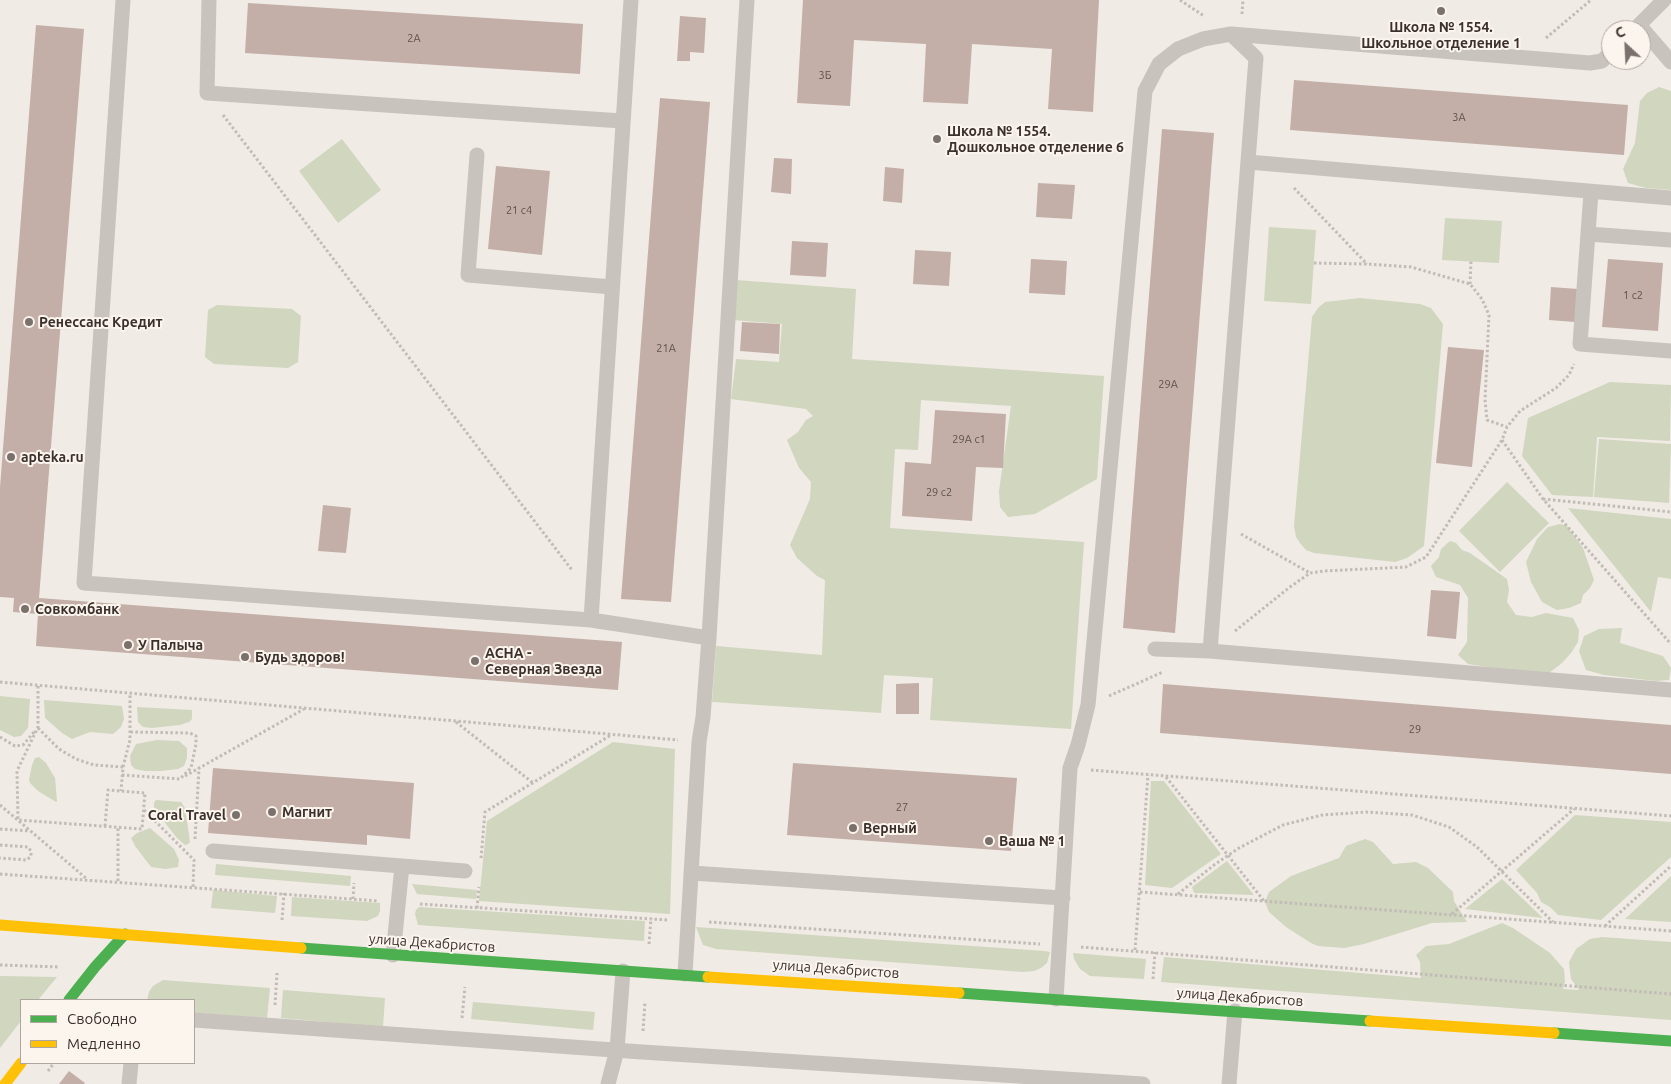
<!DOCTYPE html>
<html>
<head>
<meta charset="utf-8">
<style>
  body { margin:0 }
  #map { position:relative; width:1671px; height:1084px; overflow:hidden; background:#f0ebe5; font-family:Ubuntu,sans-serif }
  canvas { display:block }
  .legend { position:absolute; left:20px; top:999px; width:175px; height:65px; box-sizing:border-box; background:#fbf5ee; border:1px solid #aea6a0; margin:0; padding:6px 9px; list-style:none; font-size:15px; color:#3b302b }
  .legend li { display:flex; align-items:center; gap:10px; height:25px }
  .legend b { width:25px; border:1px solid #aea6a0 }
  .north { position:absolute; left:1601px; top:20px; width:50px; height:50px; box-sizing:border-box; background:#fbf5ee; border:1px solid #aea6a0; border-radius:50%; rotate:335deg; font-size:14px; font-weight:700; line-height:20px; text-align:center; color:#3b302b }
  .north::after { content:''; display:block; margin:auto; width:18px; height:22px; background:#7a716c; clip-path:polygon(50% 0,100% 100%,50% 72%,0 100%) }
</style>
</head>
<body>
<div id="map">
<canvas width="1671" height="1084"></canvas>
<ul class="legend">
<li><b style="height:6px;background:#4caf50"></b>Свободно</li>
<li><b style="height:6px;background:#ffc107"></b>Медленно</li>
</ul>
<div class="north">С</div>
</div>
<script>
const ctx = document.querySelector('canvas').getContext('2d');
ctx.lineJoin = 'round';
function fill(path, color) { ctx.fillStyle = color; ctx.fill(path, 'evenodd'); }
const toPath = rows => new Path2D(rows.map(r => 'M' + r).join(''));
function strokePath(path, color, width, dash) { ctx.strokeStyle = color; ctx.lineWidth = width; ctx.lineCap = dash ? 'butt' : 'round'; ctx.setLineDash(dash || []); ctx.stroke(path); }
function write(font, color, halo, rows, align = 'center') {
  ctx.font = font + ' Ubuntu,sans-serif'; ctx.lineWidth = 4; ctx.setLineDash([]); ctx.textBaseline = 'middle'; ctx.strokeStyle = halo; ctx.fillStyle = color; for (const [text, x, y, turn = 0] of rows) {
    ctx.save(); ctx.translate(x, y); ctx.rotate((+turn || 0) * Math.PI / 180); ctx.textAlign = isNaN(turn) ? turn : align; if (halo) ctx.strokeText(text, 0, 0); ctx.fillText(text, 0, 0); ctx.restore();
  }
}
fill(toPath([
  [1659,87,1671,91,1671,190,1646,188,1628,183,1623,169,1635,143,1640,101,1647,93],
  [342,139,381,190,338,223,299,171],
  [1445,218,1502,221,1499,263,1442,260],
  [1269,227,1316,230,1311,304,1264,301],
  [736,280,856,289,852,359,1104,376,1097,479,1035,514,1008,517,1000,507,999,491,1011,406,921,400,918,450,895,449,890,528,1084,542,1071,729,930,720,933,678,884,675,881,713,712,702,716,646,822,655,825,580,817,576,797,558,790,545,810,499,811,482,799,468,787,440,798,432,806,420,813,416,806,409,731,399,736,359,779,362,782,324,733,320],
  [1360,298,1420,304,1431,308,1443,324,1424,546,1407,558,1395,562,1314,553,1306,550,1300,543,1296,537,1294,526,1312,317,1318,308,1325,302],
  [217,305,292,309,301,316,298,362,288,368,214,364,205,357,208,310],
  [1610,382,1671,385,1670,441,1597,437,1593,497,1552,495,1522,456,1528,418],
  [1599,439,1671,444,1669,503,1594,497],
  [1507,482,1549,523,1500,572,1459,531],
  [1568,508,1671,519,1671,579,1658,577,1651,612],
  [1560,524,1567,526,1583,548,1594,580,1590,588,1583,595,1581,603,1569,608,1557,610,1542,602,1531,582,1526,562,1537,539,1548,527],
  [1450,541,1456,543,1462,550,1470,553,1507,579,1509,590,1507,602,1516,615,1532,617,1546,613,1573,618,1579,630,1578,642,1571,653,1562,663,1545,676,1468,664,1458,655,1467,642,1468,598,1460,585,1436,577,1431,566,1439,557,1441,549],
  [1622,628,1620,643,1663,656,1671,668,1669,680,1656,681,1604,675,1586,670,1579,651,1584,636,1599,629],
  [0,696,30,699,28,728,21,736,14,737,0,730],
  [44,700,122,706,124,719,121,727,113,734,90,732,72,739,62,733,45,718],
  [137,707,192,710,192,719,189,722,180,725,152,728,143,727,138,722],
  [157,740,179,741,187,748,187,758,184,766,178,769,161,771,145,771,135,769,131,765,130,756,136,744],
  [613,742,675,749,670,914,479,901,487,821],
  [39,757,46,763,55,778,57,801,56,802,38,791,30,783,29,780,32,765,35,758],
  [1151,781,1164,781,1221,854,1172,888,1145,885],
  [156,800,181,802,185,808,190,842,188,844,185,845,177,838,158,814,154,807,154,803],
  [1575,815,1671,822,1671,857,1601,920,1558,915,1550,907,1541,902,1537,893,1516,870],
  [150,828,174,849,179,860,178,867,166,869,151,867,135,846,131,838,137,833],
  [1365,839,1373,842,1393,864,1416,862,1428,868,1453,892,1454,901,1467,922,1432,923,1364,944,1344,948,1318,946,1311,943,1286,927,1269,912,1265,902,1269,892,1291,876,1339,858,1346,846],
  [1227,861,1254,895,1194,893,1192,887],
  [216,864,351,876,350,886,215,875],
  [1671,876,1671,922,1625,919],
  [1502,879,1543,918,1465,909],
  [412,884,477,890,476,899,417,894],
  [213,890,277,896,275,913,211,908],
  [292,897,380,903,380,911,378,916,367,921,291,916],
  [419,907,645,921,644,941,418,925,415,914,416,910],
  [1502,923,1513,928,1550,953,1564,969,1565,982,1563,989,1579,990,1571,979,1569,962,1576,949,1590,939,1602,937,1671,942,1671,1020,1161,982,1164,957,1421,978,1420,962,1416,955,1426,946,1449,944],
  [696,927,1045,951,1050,952,1047,963,1041,968,1034,971,1023,972,716,949,703,945],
  [1073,953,1146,959,1144,979,1090,976,1080,969,1074,959],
  [0,976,57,977,38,1000,21,1000,21,1021,0,1048],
  [163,980,270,988,267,1018,194,1013,194,1000,147,1000,149,992,153,986],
  [283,990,385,998,383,1027,281,1018],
  [473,1002,595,1012,593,1030,471,1019]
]), '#d1d6bf');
fill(toPath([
  [803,0,1099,0,1093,112,1048,109,1052,49,972,44,968,104,923,102,926,44,854,40,850,106,797,103],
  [248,3,583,24,580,74,245,53],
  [680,16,706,18,704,53,690,52,690,61,677,61],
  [36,25,84,29,39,598,622,642,618,690,36,646,38,614,13,612,14,598,0,597,0,487],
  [1294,80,1628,105,1624,155,1290,130],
  [660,98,710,102,671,602,621,599],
  [1162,129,1214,133,1175,633,1123,628],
  [774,158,792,159,791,194,771,192],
  [496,166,550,171,542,255,488,249],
  [885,167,904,169,902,203,883,201],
  [1038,183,1075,185,1072,219,1036,217],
  [792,241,828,243,826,277,790,275],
  [915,250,951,252,949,286,913,284],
  [1031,259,1067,261,1065,295,1029,293],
  [1608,259,1663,263,1658,331,1602,327],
  [1551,287,1578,289,1575,322,1549,320],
  [742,322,780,324,779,354,740,351],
  [1448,347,1484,350,1472,467,1436,463],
  [935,410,1006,414,1003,468,976,467,972,521,902,516,905,462,931,464],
  [323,505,351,508,346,553,318,551],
  [1431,590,1460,592,1456,639,1427,636],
  [919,683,919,714,896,714,896,684],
  [1163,684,1671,725,1671,774,1160,733],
  [793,763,1017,778,1011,851,787,835],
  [213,768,414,783,410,839,367,835,367,845,208,833],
  [69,1071,85,1083,84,1084,59,1084]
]), '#c3afa7');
strokePath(toPath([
  [1180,0,1204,16],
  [1242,14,1243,0],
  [1546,38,1591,0],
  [223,115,572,570],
  [1294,188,1367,264],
  [1314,263,1367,264,1411,267,1470,284,1482,299,1489,315,1485,400,1487,420,1507,427],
  [1470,284,1471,261],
  [1502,440,1543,499,1671,644],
  [1543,499,1671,512],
  [1241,534,1310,573],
  [1235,631,1290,587,1310,573,1324,571,1406,567,1426,557,1502,440,1507,427,1520,411,1556,388,1569,375,1574,364],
  [0,682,678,740],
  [38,686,38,727,17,771,18,820,142,829,145,793,108,790,105,826],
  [1109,696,1163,672],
  [456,722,533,783],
  [38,728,59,749,76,759,94,765,123,767,121,791],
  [0,737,15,746,23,745,34,732],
  [123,767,130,740,130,694],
  [1091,770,1671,816],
  [122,775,180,779,191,768,196,744,196,736,190,733,131,732],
  [185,776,304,709],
  [1166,777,1264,901],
  [0,805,87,879],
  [144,810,194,860,193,887],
  [0,829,30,831],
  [195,839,199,768],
  [0,845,28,847,31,851,31,856,27,860,0,858],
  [481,858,485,812,611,735],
  [0,874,379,901],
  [118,881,118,827],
  [1140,892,1671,931],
  [1178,894,1214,865,1239,848,1283,825,1322,815,1366,812,1412,815,1449,827,1477,847,1553,922],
  [353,899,354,883],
  [420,904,668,920],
  [477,908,479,887],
  [1452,914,1574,809],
  [282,920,284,893],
  [709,922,1040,944],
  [1605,926,1671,866],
  [649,944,651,918],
  [1081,947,1671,994],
  [1135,950,1148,775],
  [0,965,59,967],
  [1153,979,1155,952],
  [275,1005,277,973],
  [462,1018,465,987],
  [643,1031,645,1002],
  [48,1071,54,1063]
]), '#c2bbb6', 3, [2.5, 2.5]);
strokePath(toPath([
  [123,0,84,583,591,620],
  [209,0,207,93,622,121],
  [631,0,591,620,709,638,703,717,699,742,685,974],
  [1664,0,1639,25,1671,62],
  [1231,34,1256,58,1210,651,1671,690],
  [477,155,468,275,612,287],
  [1248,162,1671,198],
  [1591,192,1580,344,1671,351],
  [1588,234,1671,240],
  [709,638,747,0],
  [1155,649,1210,651],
  [213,851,402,866,393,955],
  [402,866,465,871],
  [692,873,1063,898],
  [1056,999,1070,768,1078,745,1088,705,1145,91,1159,64,1178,49,1203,39,1231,34,1590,63,1602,61,1611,52],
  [194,1020,642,1052,1143,1084],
  [129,1084,131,1063],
  [608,1084,617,1050,623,971],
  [1229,1084,1235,1011]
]), '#c9c3be', 15);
strokePath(toPath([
  [301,948,708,977],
  [959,993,1370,1021],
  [69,1000,95,967,125,934],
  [1554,1033,1671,1041]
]), '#4caf50', 11);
strokePath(toPath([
  [0,925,301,948],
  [708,977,959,993],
  [1370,1021,1554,1033],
  [5,1084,21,1063]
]), '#ffc107', 11);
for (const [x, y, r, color] of [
  [1441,11,5,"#7a716c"],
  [937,139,5,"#7a716c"],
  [29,322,5,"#7a716c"],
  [11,457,5,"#7a716c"],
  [25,609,5,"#7a716c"],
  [128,645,5,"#7a716c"],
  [245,657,5,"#7a716c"],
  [475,661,5,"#7a716c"],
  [272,812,5,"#7a716c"],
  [236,815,5,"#7a716c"],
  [853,828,5,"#7a716c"],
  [989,841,5,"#7a716c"]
]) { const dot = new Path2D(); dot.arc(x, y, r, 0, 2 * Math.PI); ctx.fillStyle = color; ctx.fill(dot); strokePath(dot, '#fbf5ee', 2); }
write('11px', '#5d504a', null, [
  ["2А",414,38],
  ["3Б",825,75],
  ["3А",1459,117],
  ["21 с4",519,210],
  ["1 с2",1633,295],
  ["21А",666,348],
  ["29А",1168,384],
  ["29А с1",969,439],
  ["29 с2",939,492],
  ["29",1415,729],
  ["27",902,807]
]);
write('bold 14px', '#3b302b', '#fbf5ee', [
  ["Школа № 1554.",1441,27,"center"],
  ["Школьное отделение 1",1441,43,"center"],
  ["Школа № 1554.",947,131],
  ["Дошкольное отделение 6",947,147],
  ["Ренессанс Кредит",39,322],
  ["apteka.ru",21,457],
  ["Совкомбанк",35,609],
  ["У Палыча",138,645],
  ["АСНА -",485,653],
  ["Северная Звезда",485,669],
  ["Будь здоров!",255,657],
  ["Магнит",282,812],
  ["Coral Travel",226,815,"right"],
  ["Верный",863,828],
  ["Ваша № 1",999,841]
], 'left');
write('14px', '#3b302b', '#fbf5ee', [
  ["улица Декабристов",432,943,4],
  ["улица Декабристов",836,969,4],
  ["улица Декабристов",1240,997,4]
]);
</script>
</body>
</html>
